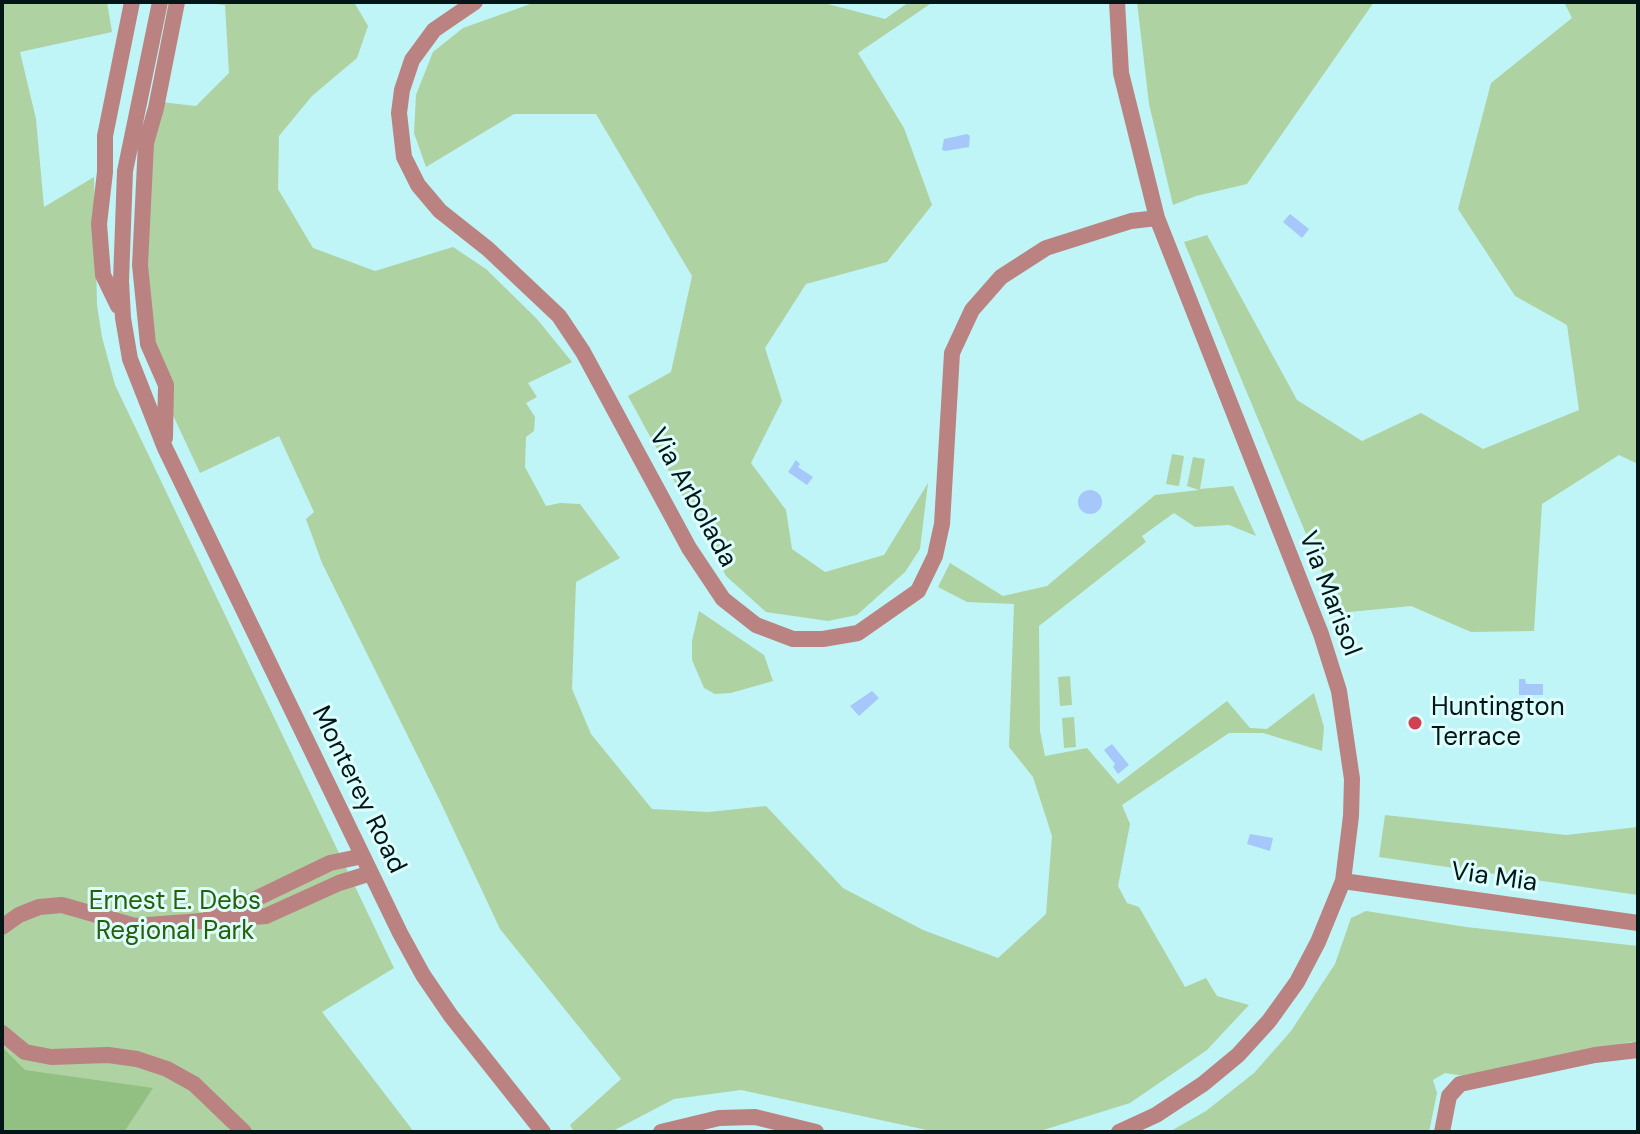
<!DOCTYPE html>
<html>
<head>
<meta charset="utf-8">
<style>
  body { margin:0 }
  #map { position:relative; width:1640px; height:1134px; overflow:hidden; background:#bff5f6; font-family:"DM Sans",sans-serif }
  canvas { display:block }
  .frame { position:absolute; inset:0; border:4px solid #021617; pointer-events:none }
</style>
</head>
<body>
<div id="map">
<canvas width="1640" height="1134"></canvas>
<div class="frame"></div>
</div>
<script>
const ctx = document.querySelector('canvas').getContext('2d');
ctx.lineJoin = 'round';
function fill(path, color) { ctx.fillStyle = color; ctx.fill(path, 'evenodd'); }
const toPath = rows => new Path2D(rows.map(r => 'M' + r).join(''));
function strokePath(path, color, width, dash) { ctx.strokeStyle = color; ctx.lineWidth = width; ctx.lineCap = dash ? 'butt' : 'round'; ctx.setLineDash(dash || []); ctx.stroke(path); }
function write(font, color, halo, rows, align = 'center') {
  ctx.font = font + ' "DM Sans",sans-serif'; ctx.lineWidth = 6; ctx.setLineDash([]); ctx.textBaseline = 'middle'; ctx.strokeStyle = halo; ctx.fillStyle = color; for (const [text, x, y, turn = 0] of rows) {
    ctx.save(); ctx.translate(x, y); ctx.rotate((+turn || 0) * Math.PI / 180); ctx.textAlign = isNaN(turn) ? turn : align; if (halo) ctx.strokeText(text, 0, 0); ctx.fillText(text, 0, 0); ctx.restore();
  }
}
fill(toPath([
  [2,2,107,2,112,32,20,52,36,119,44,207,94,177,97,305,102,337,115,385,394,968,322,1012,414,1132,2,1132],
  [198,2,354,2,368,26,357,58,312,96,279,136,278,189,313,248,375,271,453,247,486,269,537,319,572,362,528,383,537,397,526,403,535,417,534,431,526,437,525,467,546,506,560,503,580,504,620,558,576,582,572,689,591,734,652,809,708,812,766,806,843,888,923,930,998,958,1046,914,1052,836,1033,777,1009,747,1014,604,967,602,938,587,950,563,1003,596,1047,586,1155,495,1199,490,1187,486,1193,457,1205,459,1200,489,1233,486,1256,536,1229,525,1195,527,1174,513,1142,536,1146,542,1039,626,1040,731,1045,756,1087,748,1118,784,1227,701,1250,728,1267,729,1314,693,1324,727,1322,751,1263,733,1229,733,1122,805,1130,824,1118,886,1127,903,1139,907,1185,987,1206,978,1217,996,1249,1005,1207,1050,1130,1103,1040,1131,936,1132,741,1090,674,1099,611,1132,574,1132,570,1125,621,1079,500,929,440,801,322,563,306,519,314,512,279,436,200,473,172,413,150,324,147,258,152,141,161,102,196,106,229,73,225,5],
  [536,2,820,2,885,19,909,2,933,2,858,53,904,128,932,205,887,262,806,284,765,348,782,401,751,463,786,510,792,549,825,572,884,555,928,483,920,549,905,572,857,615,828,621,766,612,726,576,628,396,671,372,692,276,596,114,514,114,426,167,414,133,416,95,433,52,463,28],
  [1137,2,1374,2,1247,184,1196,196,1173,205,1149,104],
  [1564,2,1638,2,1638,464,1619,455,1542,504,1534,631,1471,632,1411,606,1339,613,1184,242,1207,235,1297,400,1362,441,1421,413,1483,449,1579,410,1567,325,1515,296,1458,209,1491,83,1572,18],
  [1172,454,1184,456,1179,486,1166,484],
  [699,611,764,655,773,681,731,693,715,694,704,688,692,660,692,641],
  [1070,676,1072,705,1060,706,1058,677],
  [1074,717,1076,747,1064,748,1062,718],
  [1385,815,1566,835,1638,827,1638,895,1379,857],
  [1366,911,1466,927,1638,946,1638,1044,1631,1042,1464,1076,1445,1073,1433,1080,1437,1093,1429,1132,1169,1132,1206,1111,1254,1073,1291,1031,1335,964,1351,918]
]), '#aed2a2');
fill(toPath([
  [2,1047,25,1070,153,1088,124,1132,2,1132]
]), '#92c083');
fill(toPath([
  [967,134,970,136,969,147,945,151,942,150,944,139],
  [1290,214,1309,229,1302,238,1283,222],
  [796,460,800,464,798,467,813,477,807,485,788,472],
  '1078 502a12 12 0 1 1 24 0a12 12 0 1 1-24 0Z',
  [1519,679,1525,679,1526,684,1543,684,1543,695,1519,695],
  [872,691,879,698,859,716,850,706],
  [1112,744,1129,765,1118,774,1113,767,1115,764,1104,750],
  [1250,834,1273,838,1270,851,1247,844]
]), '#a6c7f9');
strokePath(toPath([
  [160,2,125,171,121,281,123,318,130,359,165,448,400,933,423,975,451,1016,543,1132],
  [475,2,434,30,412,60,402,90,399,113,404,157,418,185,440,211,488,249,559,316,583,352,689,548,723,599,756,625,793,639,823,639,858,633,918,591,935,556,942,524,952,353,972,310,1001,277,1046,248,1131,221,1157,218],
  [1117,2,1121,73,1157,218,1321,634,1339,691,1352,779,1351,816,1343,881,1318,942,1297,982,1269,1021,1238,1055,1203,1084,1156,1115,1119,1132],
  [118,306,103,275,99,224,105,172,105,136,132,2],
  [165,438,166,385,148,344,140,265,146,143,156,108,177,2],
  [1343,881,1638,923],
  [211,914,245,904,330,863,363,856],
  [2,927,19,915,39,907,62,905,135,926,266,916,339,883,371,873],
  [2,1033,25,1052,51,1057,108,1055,137,1059,167,1069,194,1084,244,1132],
  [661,1132,719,1118,755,1117,816,1132],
  [1442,1132,1449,1096,1460,1084,1595,1055,1638,1050]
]), '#bb8282', 16);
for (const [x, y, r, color] of [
  [1415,723,8,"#d14152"]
]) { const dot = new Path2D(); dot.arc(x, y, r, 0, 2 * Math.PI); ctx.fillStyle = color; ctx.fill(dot); strokePath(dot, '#defefe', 3); }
write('26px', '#021617', '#defefe', [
  ["Via Arbolada",692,498,61],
  ["Via Marisol",1329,594,69],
  ["Monterey Road",358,790,64],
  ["Via Mia",1494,878,8]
]);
write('26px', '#021617', '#defefe', [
  ["Huntington",1431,708],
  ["Terrace",1431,738]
], 'left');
write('26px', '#276009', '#defefe', [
  ["Ernest E. Debs",175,902],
  ["Regional Park",175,932]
]);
</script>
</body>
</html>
